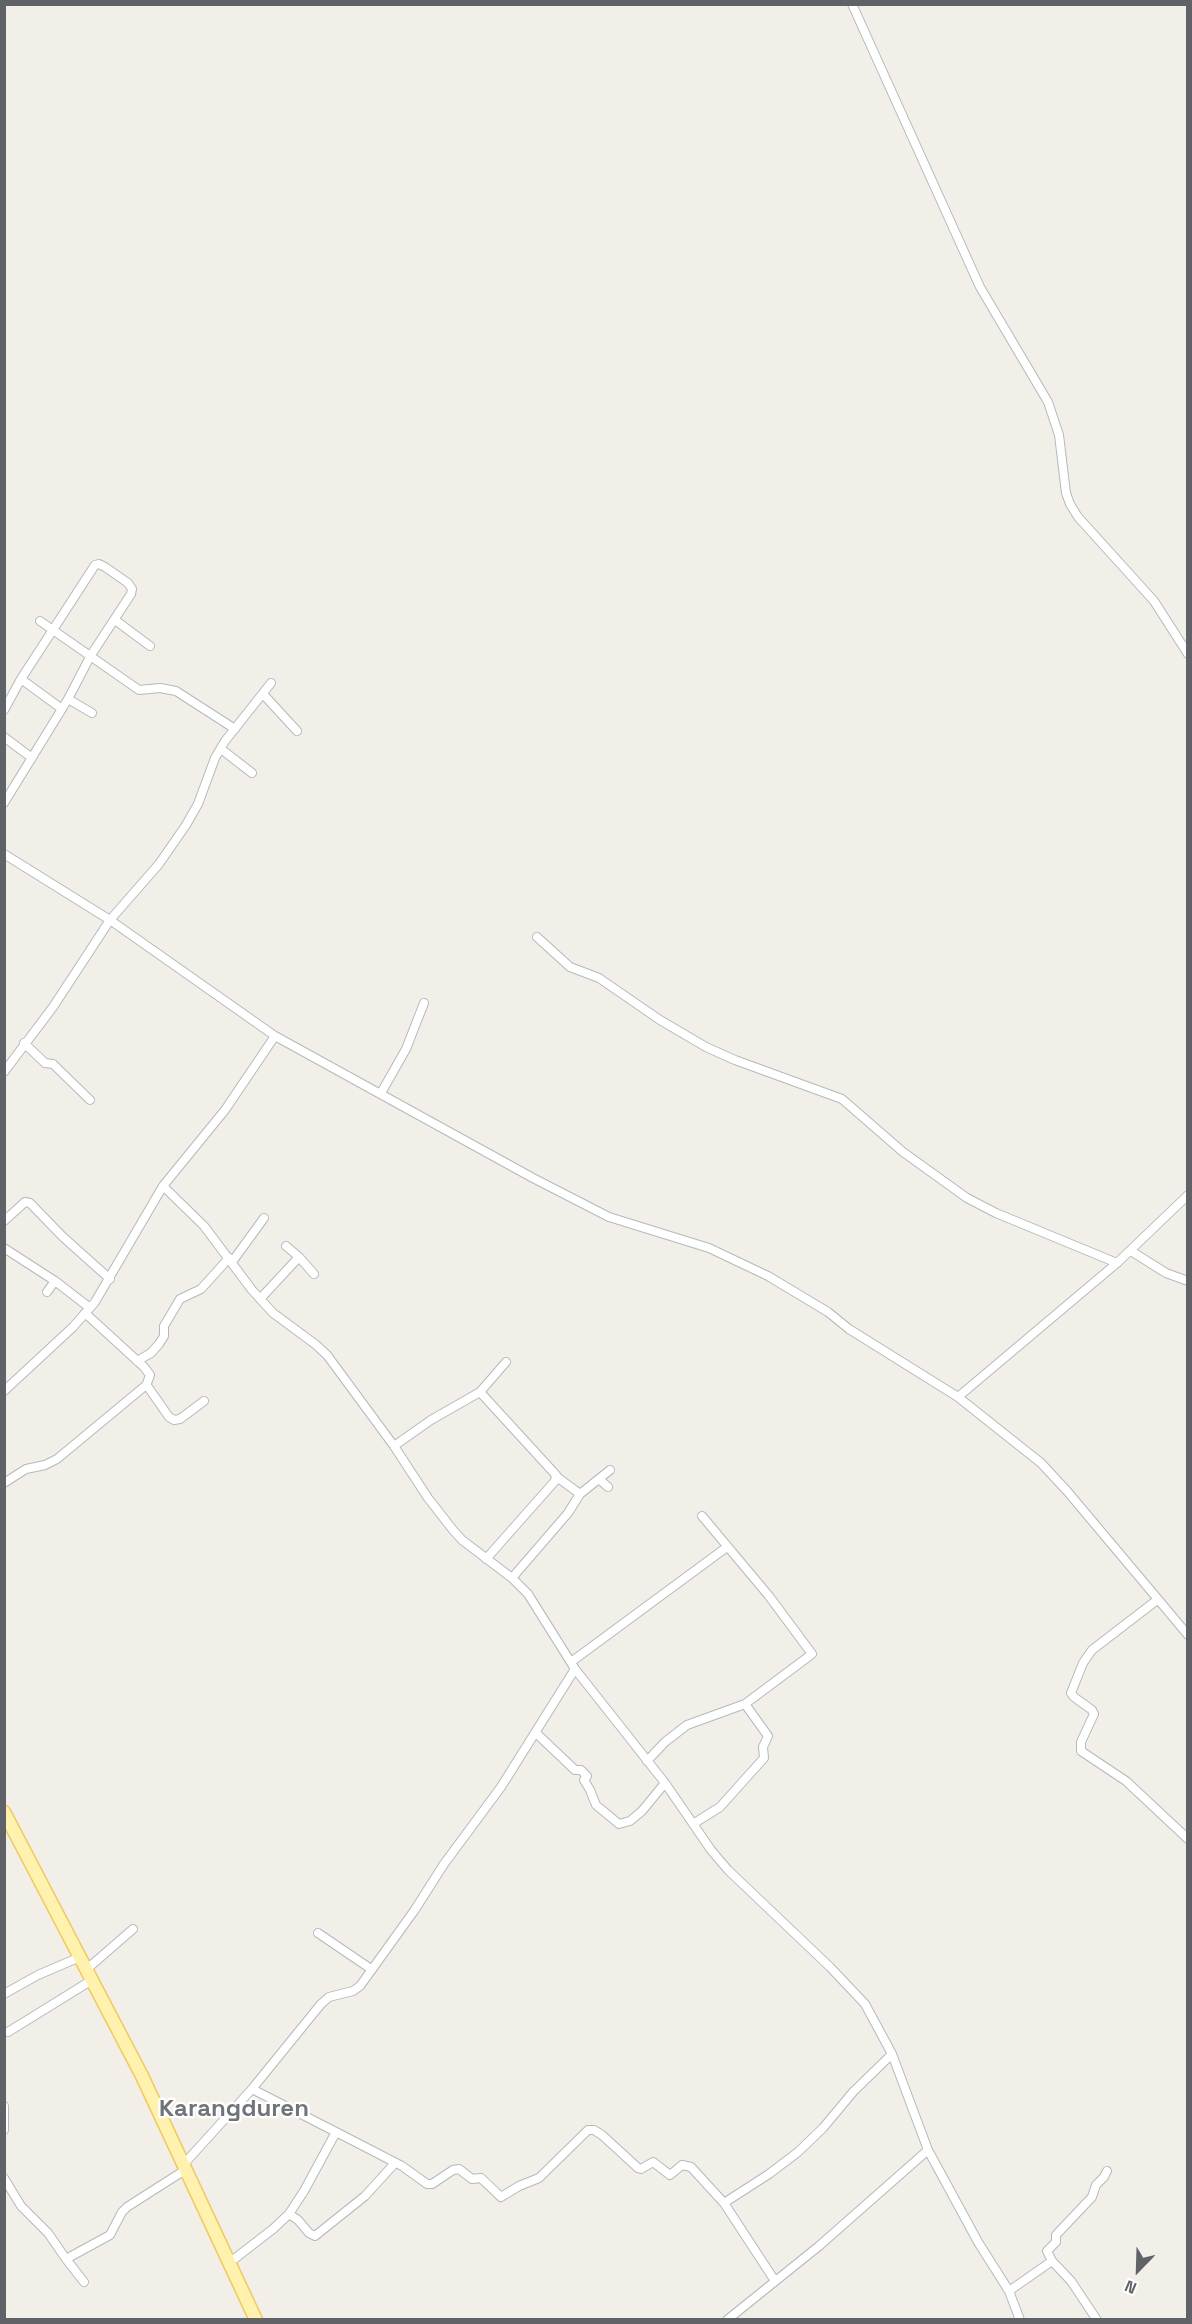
<!DOCTYPE html>
<html>
<head>
<meta charset="utf-8">
<style>
  body { margin:0 }
  #map { position:relative; width:1192px; height:2324px; overflow:hidden; background:#f1efe8; font-family:"Space Grotesk",sans-serif }
  canvas { display:block }
  .frame { position:absolute; inset:0; border:6px solid #5f6368; pointer-events:none }
  .north { position:absolute; left:1108px; top:2240px; width:60px; height:60px; -webkit-text-stroke:4px #fff; paint-order:stroke; rotate:203deg; font-size:16px; font-weight:700; line-height:24px; text-align:center; color:#5f6368 }
  .north::after { content:''; display:block; margin:auto; width:21px; height:27px; background:#5f6368; clip-path:polygon(50% 0,100% 100%,50% 72%,0 100%) }
</style>
</head>
<body>
<div id="map">
<canvas width="1192" height="2324"></canvas>
<div class="frame"></div>
<div class="north">N</div>
</div>
<script>
const ctx = document.querySelector('canvas').getContext('2d');
ctx.lineJoin = 'round';
const toPath = rows => new Path2D(rows.map(r => 'M' + r).join(''));
function strokePath(path, color, width, dash) { ctx.strokeStyle = color; ctx.lineWidth = width; ctx.lineCap = dash ? 'butt' : 'round'; ctx.setLineDash(dash || []); ctx.stroke(path); }
function write(font, color, halo, rows, align = 'center') {
  ctx.font = font + ' "Space Grotesk",sans-serif'; ctx.lineWidth = 4.5; ctx.setLineDash([]); ctx.textBaseline = 'middle'; ctx.strokeStyle = halo; ctx.fillStyle = color; for (const [text, x, y, turn = 0] of rows) {
    ctx.save(); ctx.translate(x, y); ctx.rotate((+turn || 0) * Math.PI / 180); ctx.textAlign = isNaN(turn) ? turn : align; if (halo) ctx.strokeText(text, 0, 0); ctx.fillText(text, 0, 0); ctx.restore();
  }
}
const street = toPath([
  [852,4,980,287,1048,402,1059,435,1066,493,1070,504,1078,517,1154,601,1188,654],
  [115,620,150,646],
  [40,621,139,690,160,688,176,691,235,729],
  [21,679,62,709],
  [263,694,297,731],
  [68,699,92,713],
  [4,710,21,679,95,565,99,564,105,567,128,583,132,589,131,594,91,655,68,699,4,803],
  [4,737,32,758],
  [221,749,252,773],
  [4,854,110,920,275,1036,533,1178,609,1217,709,1248,768,1276,828,1312,849,1329,958,1397,1041,1463,1067,1491,1188,1635],
  [537,937,570,967,599,978,660,1020,706,1047,735,1060,842,1099,903,1152,967,1198,996,1213,1117,1263],
  [24,1043,45,1063,53,1064,90,1100],
  [4,1072,53,1007,110,920,159,864,186,825,198,804,215,758,225,741,271,683],
  [381,1093,406,1049,424,1003],
  [163,1186,225,1110,275,1036],
  [4,1221,25,1202,30,1203,63,1237,110,1279],
  [286,1246,299,1257],
  [4,1248,55,1281,90,1308],
  [1131,1251,1166,1273,1188,1281],
  [232,1262,264,1218],
  [47,1292,55,1281],
  [260,1299,299,1257,314,1274],
  [85,1313,144,1367,150,1375,146,1386],
  [137,1361,151,1353,159,1344,164,1336,164,1326,180,1299,201,1289,229,1258],
  [4,1391,73,1327,95,1302,163,1186,204,1226,252,1290,273,1313,315,1344,327,1355,394,1446,428,1498,453,1530,462,1540,512,1578,528,1594,575,1669,665,1783,711,1850,728,1870,830,1967,865,2004,892,2054,928,2150,978,2242,1009,2291,1020,2320],
  [480,1392,506,1362],
  [958,1397,1117,1263,1188,1195],
  [394,1446,431,1420,480,1392,556,1475,555,1481,486,1559],
  [557,1477,580,1494,610,1470],
  [599,1479,608,1487],
  [4,1483,26,1469,45,1465,57,1459,145,1386,148,1387,169,1417,174,1420,180,1419,204,1401],
  [512,1578,568,1513,580,1494],
  [1157,1600,1092,1650,1083,1663,1071,1693,1074,1697,1092,1710,1094,1714,1081,1742,1081,1751,1126,1781,1188,1839],
  [571,1662,727,1547],
  [536,1733,575,1770,581,1770,587,1776,584,1780,590,1790,596,1805,619,1824,630,1821,642,1811,665,1783],
  [647,1761,665,1742,687,1725,745,1704,812,1654,769,1596,702,1516],
  [693,1824,720,1807,764,1758,763,1747,768,1736,745,1704],
  [318,1933,371,1969],
  [87,1969,133,1929],
  [4,1994,38,1975,80,1957],
  [8,2032,92,1980],
  [4,2106,4,2130],
  [336,2132,402,2166,427,2184,432,2184,453,2170,459,2169,472,2179,481,2178,501,2197,519,2186,539,2178,588,2130,594,2130,602,2135,638,2168,641,2169,653,2162,670,2175,682,2165,691,2167,724,2203,775,2281],
  [183,2165,252,2089,321,2004,329,1997,353,1991,360,1986,414,1911,444,1864,501,1787,575,1669],
  [4,2178,21,2206,48,2233,66,2259],
  [724,2203,769,2174,798,2152,823,2128,853,2092,892,2054],
  [289,2214,298,2220,309,2233,315,2236,365,2196,395,2163],
  [1052,2261,1047,2251,1056,2242,1056,2235,1092,2197,1096,2185,1104,2177,1107,2171],
  [229,2263,273,2229,289,2214,304,2191,336,2132,252,2089],
  [84,2282,66,2259,110,2235,122,2212,127,2207,185,2170],
  [1009,2291,1052,2261,1071,2281,1097,2320],
  [727,2320,819,2246,928,2150]
]);
const primary = toPath([
  [4,1812,142,2076,256,2320]
]);
strokePath(street, '#b5b8bc', 10);
strokePath(primary, '#f2c960', 15);
strokePath(street, '#fff', 8);
strokePath(primary, '#fff2af', 12);
write('bold 24px', '#70757a', '#fff', [
  ["Karangduren",234,2109]
]);
</script>
</body>
</html>
